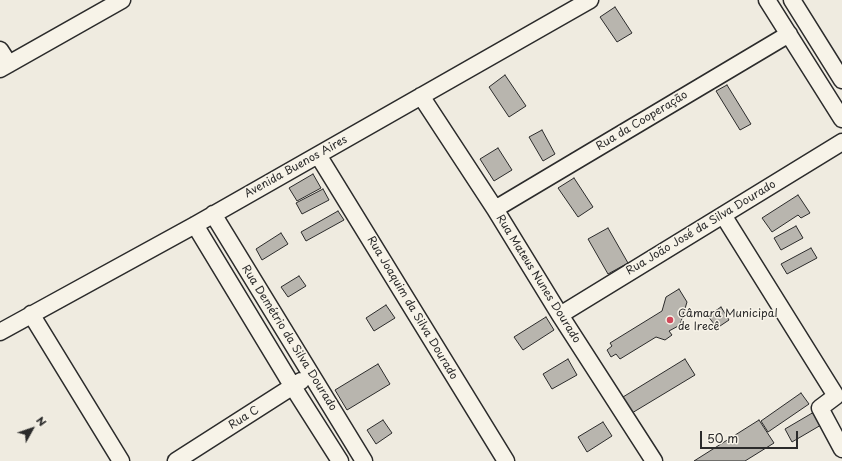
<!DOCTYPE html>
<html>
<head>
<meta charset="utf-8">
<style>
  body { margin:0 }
  #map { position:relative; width:842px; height:461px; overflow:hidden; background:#efebe0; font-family:"Playpen Sans",sans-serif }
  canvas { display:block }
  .north { position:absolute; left:12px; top:409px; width:40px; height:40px; -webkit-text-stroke:3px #f7f3e8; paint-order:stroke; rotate:50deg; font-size:11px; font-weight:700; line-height:16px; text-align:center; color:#2b2b2b }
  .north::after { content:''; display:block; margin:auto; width:14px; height:18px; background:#2b2b2b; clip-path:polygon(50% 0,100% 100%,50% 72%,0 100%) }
  .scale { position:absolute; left:700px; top:431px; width:98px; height:18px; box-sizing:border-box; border:2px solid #2b2b2b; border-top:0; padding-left:5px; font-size:12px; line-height:14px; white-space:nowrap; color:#2b2b2b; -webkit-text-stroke:3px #f7f3e8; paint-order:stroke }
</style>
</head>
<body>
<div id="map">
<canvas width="842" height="461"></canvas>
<div class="north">N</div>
<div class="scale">50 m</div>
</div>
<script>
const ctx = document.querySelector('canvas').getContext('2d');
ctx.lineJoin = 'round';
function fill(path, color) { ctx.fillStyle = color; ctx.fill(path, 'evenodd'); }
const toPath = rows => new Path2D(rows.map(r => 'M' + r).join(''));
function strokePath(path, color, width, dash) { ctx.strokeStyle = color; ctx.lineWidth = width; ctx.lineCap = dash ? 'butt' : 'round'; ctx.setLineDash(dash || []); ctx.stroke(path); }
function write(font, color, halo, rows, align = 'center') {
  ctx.font = font + ' "Playpen Sans",sans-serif'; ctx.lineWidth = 3; ctx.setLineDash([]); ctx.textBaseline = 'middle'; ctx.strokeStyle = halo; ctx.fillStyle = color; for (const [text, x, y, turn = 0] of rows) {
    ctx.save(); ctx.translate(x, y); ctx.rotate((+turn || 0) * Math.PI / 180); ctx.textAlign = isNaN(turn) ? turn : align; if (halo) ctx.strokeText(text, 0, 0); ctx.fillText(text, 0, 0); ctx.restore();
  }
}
const building = toPath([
  [615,7,632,33,617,42,600,17,615,7],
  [505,75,526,106,509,117,489,87,505,75],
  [727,85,751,124,740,130,716,91,727,85],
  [542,130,555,154,543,161,529,137,542,130],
  [498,148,512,170,494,181,480,159,498,148],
  [313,174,321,188,297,201,289,188,313,174],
  [574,178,593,207,578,217,558,188,574,178],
  [323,189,329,200,302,214,296,203,323,189],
  [798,195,810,213,801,218,798,215,772,232,762,218,798,195],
  [338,211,344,220,306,241,301,232,338,211],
  [796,226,803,238,781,250,774,238,796,226],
  [608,228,628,263,608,274,588,239,608,228],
  [281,233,288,244,262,260,256,249,281,233],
  [811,248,817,258,787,274,781,264,811,248],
  [299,276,306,286,288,297,281,287,299,276],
  [679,289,687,302,680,325,669,331,672,335,665,340,656,337,620,359,616,354,611,357,607,350,612,346,610,343,662,311,666,297,679,289],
  [386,305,395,318,374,331,366,318,386,305],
  [721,307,729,320,717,328,708,316,721,307],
  [546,317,554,330,523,350,514,337,546,317],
  [568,359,577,375,552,389,543,374,568,359],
  [685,359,695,375,632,413,623,397,685,359],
  [378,364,390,384,347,410,335,390,378,364],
  [801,393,809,404,768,432,761,421,801,393],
  [814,412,821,425,792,442,785,429,814,412],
  [383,420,392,433,376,444,367,430,383,420],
  [759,420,774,443,745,461,694,461,759,420],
  [603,422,612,436,587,452,578,437,603,422]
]);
fill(building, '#b8b5ae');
strokePath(building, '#2b2b2b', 1);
const minor = toPath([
  [767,0,842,119],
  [792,0,842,80],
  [0,50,9,64],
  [0,69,122,0],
  [421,96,495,209,560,315,654,461],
  [318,155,506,461],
  [495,209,789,34],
  [213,214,364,461],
  [723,215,836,396,820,408,842,449],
  [195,225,293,387,340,461],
  [31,314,121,461],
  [560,315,842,142],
  [0,332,195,225,590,0],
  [176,461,301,381]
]);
strokePath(minor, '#2b2b2b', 19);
strokePath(minor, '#f7f3e8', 16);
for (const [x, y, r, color] of [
  [670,320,4,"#d1495b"]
]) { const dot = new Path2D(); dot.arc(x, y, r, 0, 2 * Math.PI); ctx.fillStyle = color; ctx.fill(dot); strokePath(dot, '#f7f3e8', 1.5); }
write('11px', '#2b2b2b', '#f7f3e8', [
  ["Rua da Cooperação",642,121,-31],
  ["Avenida Buenos Aires",296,167,-29],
  ["Rua João José da Silva Dourado",701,228,-31],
  ["Rua Mateus Nunes Dourado",538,279,58],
  ["Rua Joaquim da Silva Dourado",412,308,59],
  ["Rua Demétrio da Silva Dourado",289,338,58],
  ["Rua C",244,418,-32]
]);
write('11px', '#2b2b2b', '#f7f3e8', [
  ["Câmara Municipal",678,314],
  ["de Irecê",678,327]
], 'left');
</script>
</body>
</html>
